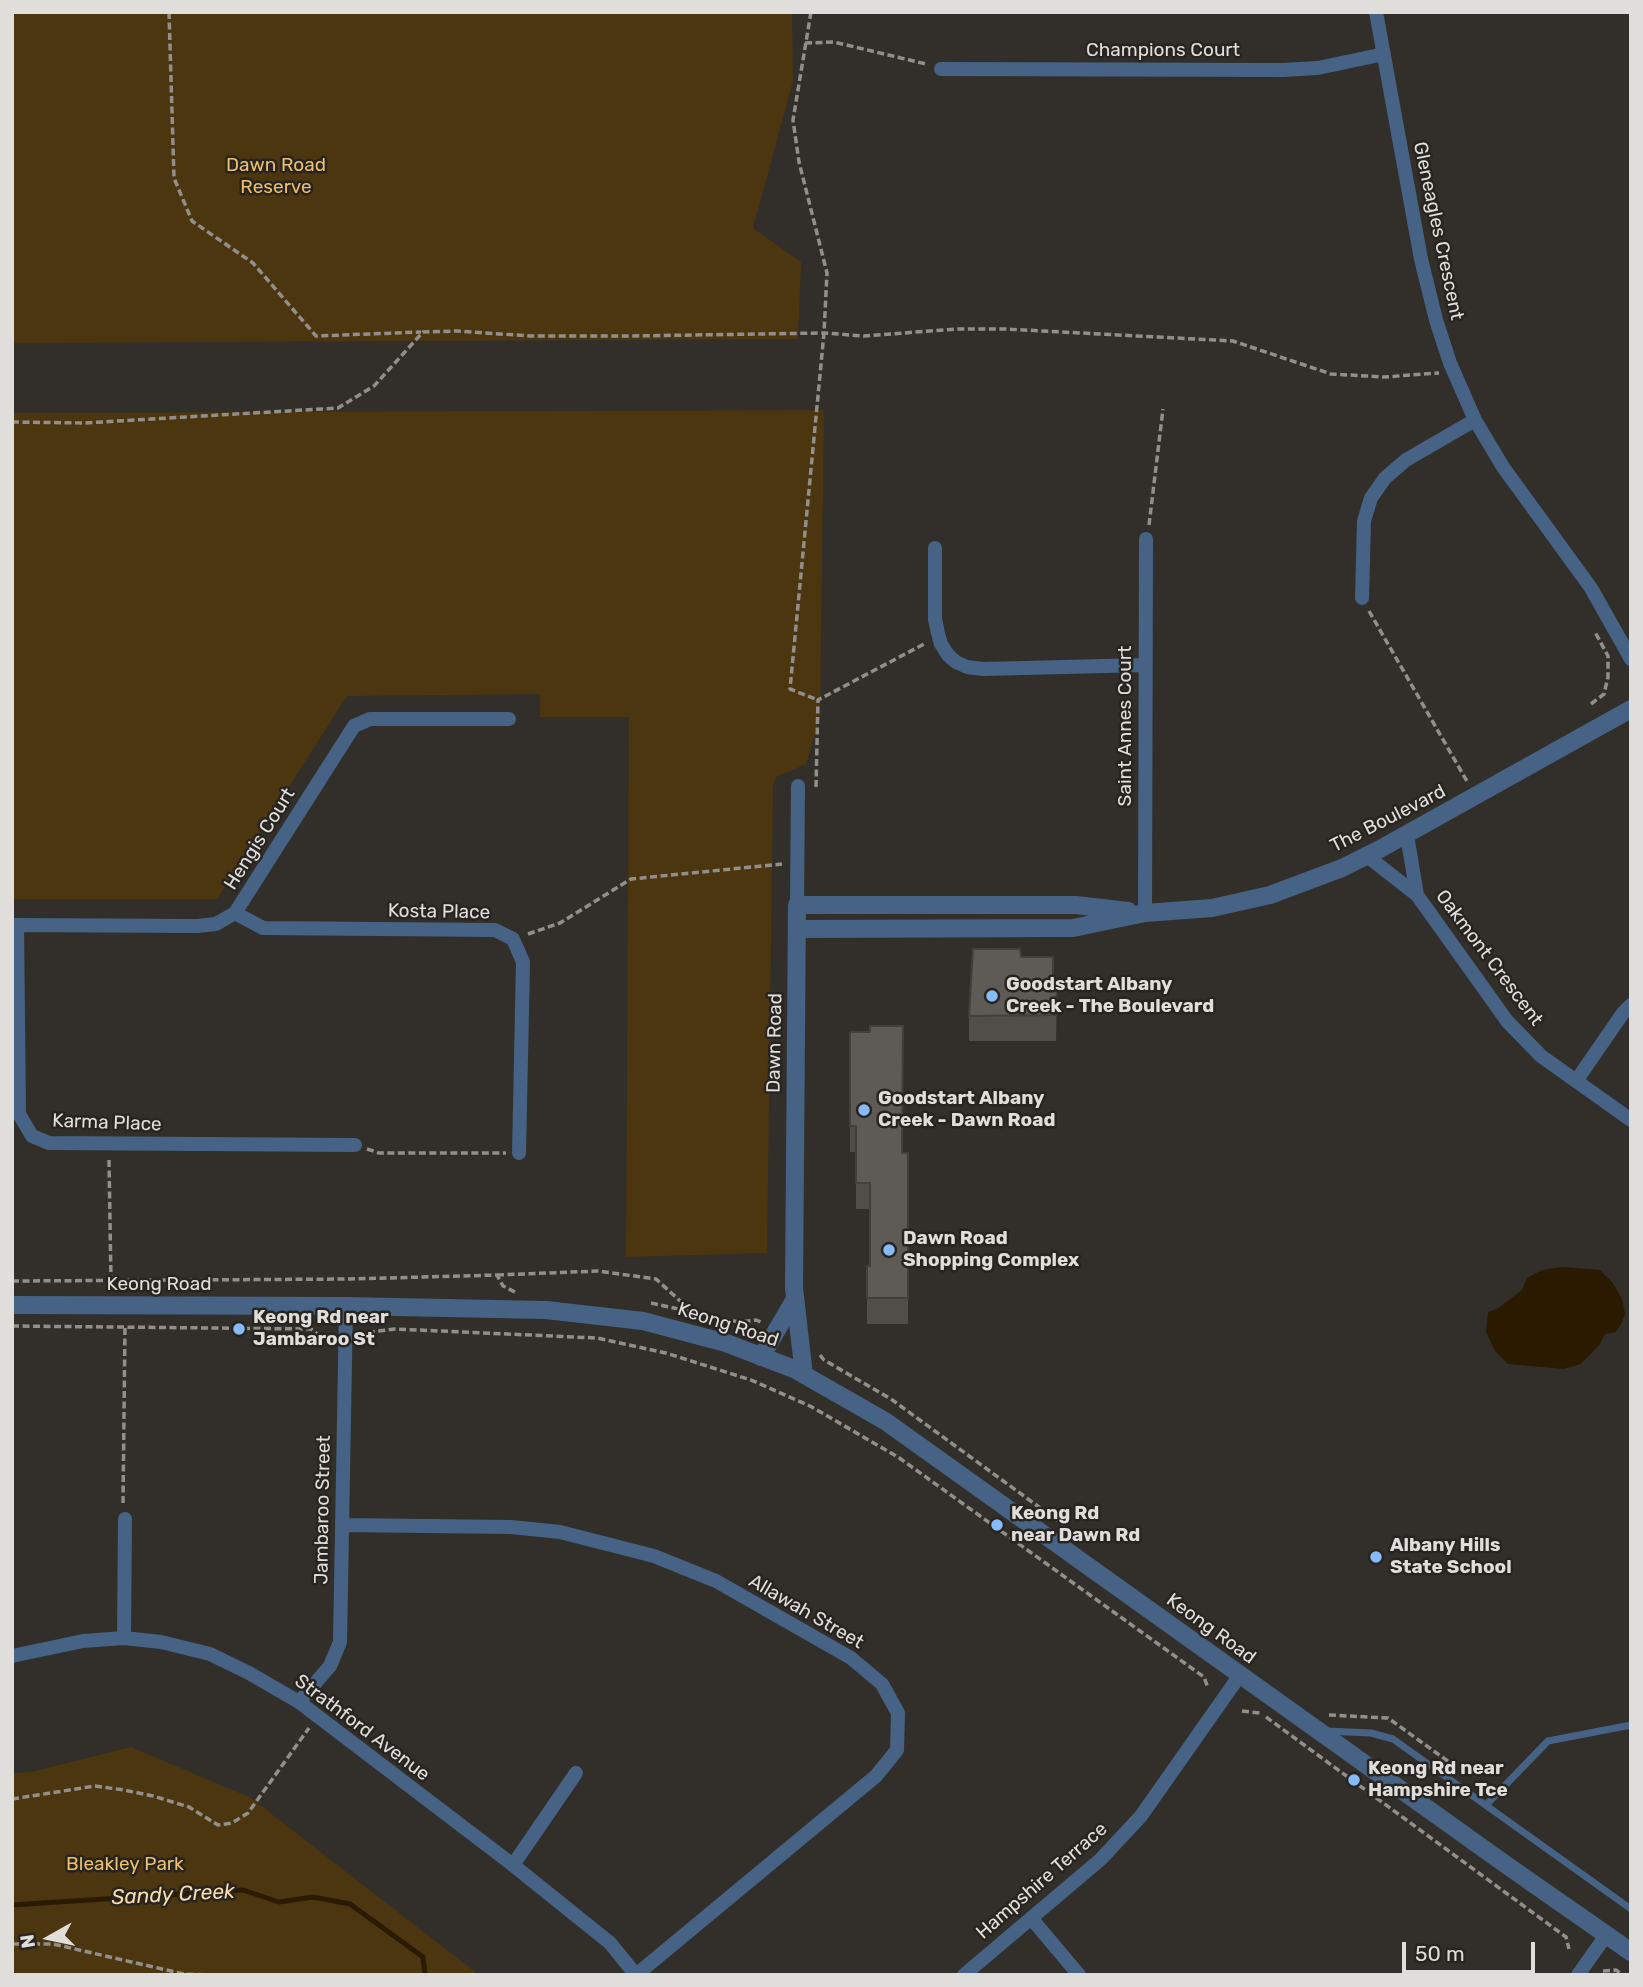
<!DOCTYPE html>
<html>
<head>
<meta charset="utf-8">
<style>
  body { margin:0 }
  #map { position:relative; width:1643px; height:1987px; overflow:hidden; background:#322f2a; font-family:Rubik,sans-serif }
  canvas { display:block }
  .frame { position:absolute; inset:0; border:14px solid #e0dedb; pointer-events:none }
  .north { position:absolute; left:14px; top:1903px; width:70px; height:70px; -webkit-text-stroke:5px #282520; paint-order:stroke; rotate:261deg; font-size:19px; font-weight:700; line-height:28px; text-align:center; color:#e0dedb }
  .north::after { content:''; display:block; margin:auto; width:24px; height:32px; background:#e0dedb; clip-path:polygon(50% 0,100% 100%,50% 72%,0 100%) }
  .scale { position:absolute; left:1402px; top:1942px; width:133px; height:32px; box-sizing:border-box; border:4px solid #e0dedb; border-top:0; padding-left:9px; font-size:21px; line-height:24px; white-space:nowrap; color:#e0dedb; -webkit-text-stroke:5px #282520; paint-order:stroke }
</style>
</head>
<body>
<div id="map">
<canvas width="1643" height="1987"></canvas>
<div class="frame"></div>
<div class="north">N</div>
<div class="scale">50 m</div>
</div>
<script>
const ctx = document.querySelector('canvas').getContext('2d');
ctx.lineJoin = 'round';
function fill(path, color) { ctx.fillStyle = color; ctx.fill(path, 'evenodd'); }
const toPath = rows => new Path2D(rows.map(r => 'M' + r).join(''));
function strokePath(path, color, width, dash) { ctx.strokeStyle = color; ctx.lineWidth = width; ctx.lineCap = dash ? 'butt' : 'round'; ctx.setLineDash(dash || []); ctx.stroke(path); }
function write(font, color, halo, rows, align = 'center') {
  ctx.font = font + ' Rubik,sans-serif'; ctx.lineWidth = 5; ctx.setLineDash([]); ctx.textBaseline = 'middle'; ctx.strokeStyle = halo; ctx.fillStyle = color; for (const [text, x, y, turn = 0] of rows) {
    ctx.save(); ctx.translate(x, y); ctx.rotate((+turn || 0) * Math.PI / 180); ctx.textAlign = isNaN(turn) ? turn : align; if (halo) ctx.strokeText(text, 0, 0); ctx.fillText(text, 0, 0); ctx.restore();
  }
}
fill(toPath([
  [12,12,792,12,793,81,753,228,801,262,798,339,12,343],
  [824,410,820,716,806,764,776,777,773,786,767,1253,626,1257,629,717,540,717,540,694,347,696,217,899,12,899,12,413],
  [131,1747,251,1798,479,1975,12,1975,12,1773,31,1772]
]), '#4b3610');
fill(toPath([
  [1562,1267,1600,1270,1612,1282,1622,1299,1625,1314,1621,1324,1616,1332,1605,1334,1600,1344,1581,1364,1564,1369,1508,1364,1495,1351,1486,1332,1488,1312,1497,1309,1522,1290,1527,1278,1542,1270]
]), '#291a00');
strokePath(toPath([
  [12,1905,243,1890,279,1902,313,1897,350,1904,423,1957,425,1975]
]), '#291a00', 5);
strokePath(toPath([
  [169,12,174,178,192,221,253,263,316,336,421,332],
  [811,12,793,120,799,162,827,273,824,333,790,689,818,700],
  [805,43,834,42,926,64],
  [12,422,84,423,338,408,374,386,423,332,457,331,530,336,629,336,824,333,864,336,956,329,1005,329,1233,341,1331,374,1384,377,1439,373],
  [1149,525,1163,409],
  [1369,611,1468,783],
  [1591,704,1604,694,1608,677,1608,656,1595,632],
  [816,787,818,700,926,643],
  [528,934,560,923,631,879,782,864],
  [367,1149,379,1153,506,1153],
  [109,1160,111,1281],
  [497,1275,598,1271,656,1279,689,1309],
  [12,1281,350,1279,497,1275,503,1286,515,1292],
  [651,1303,739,1322,756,1320,763,1323],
  [12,1326,311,1329,325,1340],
  [361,1341,370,1332,395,1329,597,1338,666,1353,751,1380,810,1406,898,1457,1204,1677,1208,1688],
  [820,1355,824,1360,891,1399,1065,1526],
  [123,1503,125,1327],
  [1242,1711,1260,1713],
  [1329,1715,1388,1718,1456,1767],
  [1266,1717,1566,1937,1569,1949],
  [12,1799,95,1786,124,1790,153,1796,189,1807,218,1825,232,1823,248,1813,309,1728],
  [12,1944,53,1944,184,1974,209,1975],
  [1603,1971,1616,1970,1623,1975]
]), '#928f8b', 3.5, [7, 3.5]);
strokePath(toPath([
  [1326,1731,1371,1733,1393,1739,1631,1909],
  [1487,1804,1548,1741,1631,1725]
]), '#466385', 7);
strokePath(toPath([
  [1376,12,1421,259,1436,320,1450,363,1475,420,1503,467,1591,588,1631,659],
  [941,69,1282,70,1318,68,1384,54],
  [935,548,935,619,938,633,941,644,948,655,956,662,967,667,983,669,1145,665],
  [1362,598,1364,521,1371,498,1385,478,1406,460,1475,420],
  [1407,835,1417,895],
  [1367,856,1417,895,1507,1021,1541,1056,1631,1120],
  [797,905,798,786],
  [235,913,263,928,495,930,513,939,523,962,519,1153],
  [1145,913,1146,539],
  [12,925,197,926,216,924,235,913,354,726,370,719,509,719],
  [17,925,19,1114,32,1136,49,1143,355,1145],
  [1576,1081,1623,1013,1631,1005],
  [342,1525,511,1527,560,1532,654,1556,716,1581,851,1658,882,1684,898,1713,897,1750,876,1776,636,1975],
  [124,1638,125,1519],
  [12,1656,83,1641,124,1638,161,1642,210,1654,249,1673,299,1702,513,1865,610,1943,636,1975],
  [299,1702,330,1666,340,1642,346,1306],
  [513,1865,576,1773],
  [1031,1918,1079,1975],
  [964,1975,1101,1859,1141,1816,1240,1675],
  [1578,1975,1607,1934]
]), '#466385', 14);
strokePath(toPath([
  [797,929,1073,928,1145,913,1212,908,1270,895,1342,868,1380,849,1631,709],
  [12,1305,346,1306,546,1310,643,1321,726,1343,794,1369,885,1421,1505,1864,1631,1952],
  [761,1357,795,1299],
  [804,1375,794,1288,797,905,1076,905,1128,911]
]), '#466385', 18);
fill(toPath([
  [1053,982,1057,982,1056,1041,969,1041,969,1016],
  [850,1032,903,1153,908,1153,908,1324,867,1324,867,1266,870,1266,870,1209,856,1209,856,1152,850,1152]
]), '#514d49');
const building = toPath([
  [973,949,1020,949,1021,957,1053,957,1053,982,1057,982,1056,1015,969,1016,973,949],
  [870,1026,903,1026,902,1153,908,1153,908,1298,867,1298,867,1266,870,1266,870,1183,856,1183,856,1126,850,1126,850,1032,870,1032,870,1026]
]);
fill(building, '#5e5a55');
strokePath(building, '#423f3c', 2);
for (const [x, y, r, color] of [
  [992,996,7,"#85bbfb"],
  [864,1110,7,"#85bbfb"],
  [889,1250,7,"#85bbfb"],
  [239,1329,7,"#85bbfb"],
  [997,1525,7,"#85bbfb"],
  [1376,1557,7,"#85bbfb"],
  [1354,1780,7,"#85bbfb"]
]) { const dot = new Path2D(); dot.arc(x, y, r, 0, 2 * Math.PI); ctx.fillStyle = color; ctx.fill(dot); strokePath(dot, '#282520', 2.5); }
write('19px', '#e0dedb', '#282520', [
  ["Champions Court",1163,51],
  ["Gleneagles Crescent",1438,231,78],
  ["Saint Annes Court",1126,726,-90],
  ["The Boulevard",1388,819,-27],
  ["Hengis Court",260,839,-58],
  ["Kosta Place",439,912,1],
  ["Oakmont Crescent",1489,958,53],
  ["Dawn Road",775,1043,-89],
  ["Karma Place",107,1123,2],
  ["Keong Road",159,1285],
  ["Keong Road",728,1325,18],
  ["Jambaroo Street",323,1510,-89],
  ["Allawah Street",806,1612,30],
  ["Keong Road",1211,1629,36],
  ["Strathford Avenue",362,1728,37],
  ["Hampshire Terrace",1042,1881,-41]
]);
write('19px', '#eebf6c', '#282520', [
  ["Dawn Road",276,166],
  ["Reserve",276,188],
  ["Bleakley Park",125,1865]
]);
write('bold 19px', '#e0dedb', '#282520', [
  ["Goodstart Albany",1006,985],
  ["Creek - The Boulevard",1006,1007],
  ["Goodstart Albany",878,1099],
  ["Creek - Dawn Road",878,1121],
  ["Dawn Road",903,1239],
  ["Shopping Complex",903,1261],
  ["Keong Rd near",253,1318],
  ["Jambaroo St",253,1340],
  ["Keong Rd",1011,1514],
  ["near Dawn Rd",1011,1536],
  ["Albany Hills",1390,1546],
  ["State School",1390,1568],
  ["Keong Rd near",1368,1769],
  ["Hampshire Tce",1368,1791]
], 'left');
write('italic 21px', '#f9dcad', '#282520', [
  ["Sandy Creek",173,1895,-3]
]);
</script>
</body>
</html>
